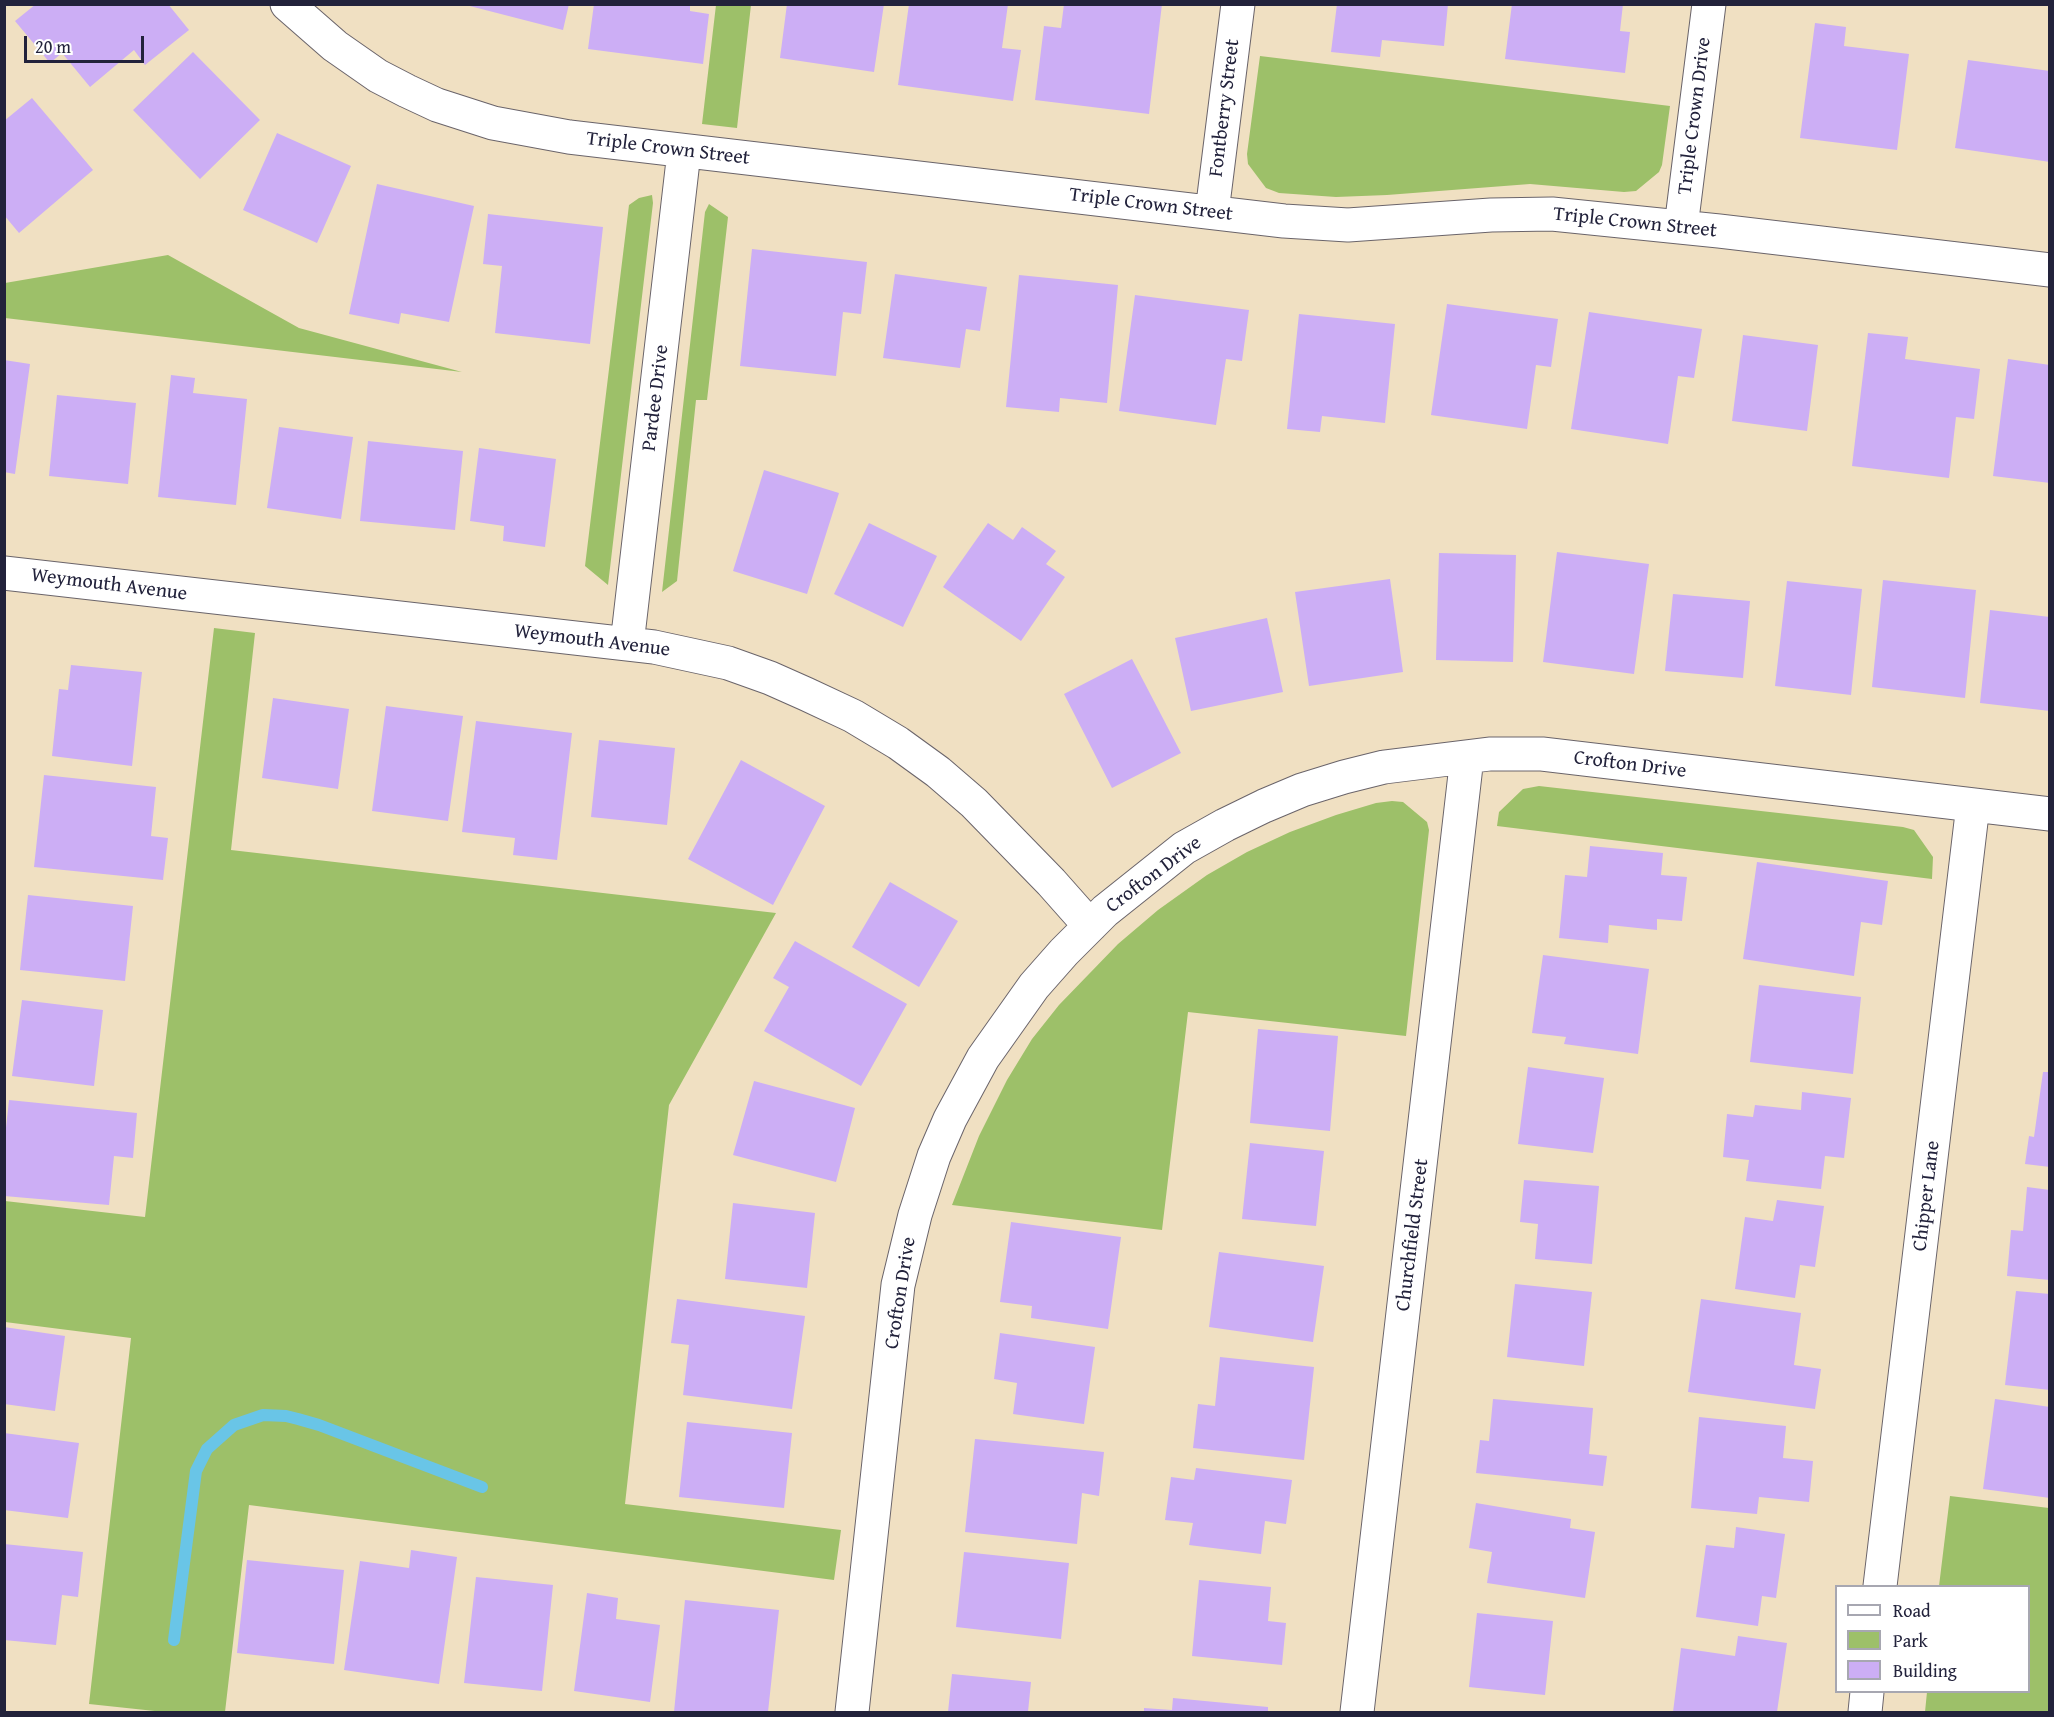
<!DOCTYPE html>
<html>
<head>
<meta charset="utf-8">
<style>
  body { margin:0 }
  #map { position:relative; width:2054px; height:1717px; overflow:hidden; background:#f0e0c2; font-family:"Gentium Book Plus",serif }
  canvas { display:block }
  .frame { position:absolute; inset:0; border:6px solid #22223b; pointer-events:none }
  .legend { position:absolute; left:1835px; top:1585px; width:195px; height:108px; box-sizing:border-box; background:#fff; border:2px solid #a7a7b1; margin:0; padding:8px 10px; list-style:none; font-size:18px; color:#22223b }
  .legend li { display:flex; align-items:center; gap:12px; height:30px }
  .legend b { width:30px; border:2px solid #a7a7b1 }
  .scale { position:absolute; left:24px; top:36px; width:120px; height:27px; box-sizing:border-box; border:3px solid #22223b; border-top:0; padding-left:8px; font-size:18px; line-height:21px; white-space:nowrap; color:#22223b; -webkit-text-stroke:4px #fff; paint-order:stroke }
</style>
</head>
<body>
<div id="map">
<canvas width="2054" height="1717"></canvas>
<div class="frame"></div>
<ul class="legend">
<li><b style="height:8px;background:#fff"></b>Road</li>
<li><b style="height:16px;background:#9dc069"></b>Park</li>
<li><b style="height:16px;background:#ccaef5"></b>Building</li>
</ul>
<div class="scale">20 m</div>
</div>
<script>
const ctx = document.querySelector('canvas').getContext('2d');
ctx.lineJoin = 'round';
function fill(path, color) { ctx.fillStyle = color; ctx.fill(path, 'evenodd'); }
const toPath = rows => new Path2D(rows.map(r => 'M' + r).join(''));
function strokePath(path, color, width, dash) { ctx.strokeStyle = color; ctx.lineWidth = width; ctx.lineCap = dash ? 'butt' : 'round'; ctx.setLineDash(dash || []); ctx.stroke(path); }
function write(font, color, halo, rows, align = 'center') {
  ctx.font = font + ' "Gentium Book Plus",serif'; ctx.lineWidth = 4.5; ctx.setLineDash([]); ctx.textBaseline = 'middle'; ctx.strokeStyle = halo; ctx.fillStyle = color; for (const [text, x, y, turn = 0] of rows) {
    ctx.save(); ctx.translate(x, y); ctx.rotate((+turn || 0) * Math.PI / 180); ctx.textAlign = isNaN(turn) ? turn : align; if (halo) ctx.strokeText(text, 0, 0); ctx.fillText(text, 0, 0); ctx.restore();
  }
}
fill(toPath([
  [716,5,751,5,737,128,702,124],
  [1260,56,1670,106,1662,165,1659,172,1636,191,1624,192,1530,184,1387,195,1336,197,1279,193,1266,188,1248,164,1247,154],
  [652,195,653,203,608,585,585,566,629,205,639,198],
  [709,204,728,217,707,400,696,400,677,581,662,592,705,212],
  [168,255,299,328,462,372,5,318,5,283],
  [214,628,255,633,231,850,776,913,669,1105,625,1504,841,1530,834,1580,249,1505,225,1712,164,1712,89,1704,131,1338,5,1322,5,1201,145,1217],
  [1539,786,1903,827,1914,830,1933,857,1932,879,1497,826,1499,812,1523,789],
  [1392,801,1403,802,1427,822,1429,830,1406,1036,1188,1012,1162,1230,952,1205,979,1136,1007,1080,1032,1039,1059,1005,1118,944,1158,910,1207,875,1247,852,1290,832,1336,815,1376,803],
  [1950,1496,2049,1508,2049,1712,1925,1712,1927,1692,2028,1692,2028,1586,1939,1586]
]), '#9dc069');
strokePath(toPath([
  [174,1640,196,1471,207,1449,234,1425,263,1415,286,1416,298,1419,319,1425,482,1487]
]), '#69c5e7', 12);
fill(toPath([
  [36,4,168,4,189,30,145,65,134,50,90,87,62,53,50,63,15,21],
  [462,4,569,4,563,30],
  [594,4,690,4,690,11,709,14,703,64,588,49],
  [787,4,884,4,874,72,780,58],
  [909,4,1008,4,1002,48,1021,50,1013,101,898,85],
  [1064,4,1162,4,1149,114,1035,100,1044,26,1061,28],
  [1337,4,1448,4,1444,46,1382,40,1380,57,1331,52],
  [1512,4,1623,4,1620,31,1630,32,1625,73,1505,59],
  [1815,23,1846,27,1844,46,1909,54,1897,150,1800,138],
  [193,52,260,120,200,179,133,110],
  [1968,60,2050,71,2050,162,1955,148],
  [32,98,93,170,19,233,4,215,4,121],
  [277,133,351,166,317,243,243,210],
  [377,184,474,206,449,322,401,313,399,324,349,314],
  [488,214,603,227,590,344,495,333,502,266,483,264],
  [752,249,867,262,861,314,843,312,836,376,740,366],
  [895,274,987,287,980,331,966,329,960,368,883,358],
  [1019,275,1118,285,1107,403,1060,398,1059,412,1006,407],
  [1135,295,1249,310,1242,361,1226,359,1216,425,1119,411],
  [1447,304,1558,319,1551,367,1536,365,1527,429,1431,415],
  [1589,312,1702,329,1694,378,1678,376,1668,444,1571,429],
  [1299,314,1395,324,1385,423,1322,416,1320,432,1287,429],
  [1868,333,1908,337,1905,359,1980,369,1974,419,1956,417,1949,478,1852,466],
  [1743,335,1818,345,1807,431,1732,421],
  [2008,359,2050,365,2050,483,1993,476],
  [4,360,30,364,15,474,4,472],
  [171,375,195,378,193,393,247,399,236,505,158,497],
  [57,395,136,403,128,484,49,476],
  [279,427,353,437,341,519,267,508],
  [368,441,463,451,455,530,360,521],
  [479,448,556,459,545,547,503,541,504,526,470,521],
  [764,470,839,493,807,594,733,571],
  [869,523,937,556,903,627,834,594],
  [988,523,1013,540,1022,527,1056,551,1046,564,1065,577,1021,641,943,587],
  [1557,552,1649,564,1634,674,1543,662],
  [1439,553,1516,555,1513,662,1436,660],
  [1390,579,1403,672,1309,686,1295,592],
  [1883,580,1976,590,1965,698,1872,687],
  [1787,581,1862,589,1851,695,1775,686],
  [1673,594,1750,601,1743,678,1665,671],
  [1990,610,2050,617,2050,711,1980,703],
  [1267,618,1283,692,1191,711,1175,638],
  [1132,659,1181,753,1112,788,1064,694],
  [71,665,142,672,132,766,52,756,59,689,68,690],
  [273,698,349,709,338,789,262,778],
  [386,706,463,716,448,821,372,811],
  [476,721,572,733,557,860,513,855,515,838,462,832],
  [599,740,675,748,667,825,591,817],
  [741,760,825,806,773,905,688,859],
  [44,775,156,787,151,836,168,838,163,880,34,867],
  [1590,846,1663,853,1661,875,1687,877,1682,921,1657,919,1657,930,1609,925,1608,943,1559,938,1565,875,1587,877],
  [1757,862,1888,881,1882,925,1861,922,1854,976,1743,959],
  [890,882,958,921,919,987,852,947],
  [28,895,133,906,125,981,20,970],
  [795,941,907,1004,861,1086,764,1031,789,987,773,978],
  [1543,955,1649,969,1638,1054,1564,1044,1566,1037,1532,1033],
  [1759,985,1861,997,1853,1074,1750,1062],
  [22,1000,103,1010,94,1086,12,1076],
  [1258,1029,1338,1036,1330,1131,1250,1123],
  [1528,1067,1604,1078,1593,1153,1518,1144],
  [2043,1072,2050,1072,2050,1167,2025,1164,2029,1136,2034,1137],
  [754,1081,855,1108,836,1182,733,1155],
  [1802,1092,1851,1098,1844,1158,1825,1156,1821,1189,1746,1181,1749,1160,1723,1157,1727,1114,1753,1117,1755,1105,1801,1110],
  [9,1100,137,1113,133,1158,114,1156,109,1205,4,1196,4,1146],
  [1250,1143,1324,1151,1316,1226,1242,1219],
  [1524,1180,1599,1186,1592,1264,1535,1259,1538,1224,1520,1222],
  [2027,1187,2050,1190,2050,1280,2007,1276,2011,1230,2023,1231],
  [1777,1200,1824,1206,1815,1267,1800,1265,1795,1298,1735,1289,1745,1217,1773,1221],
  [733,1203,815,1213,807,1288,725,1279],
  [1011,1222,1121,1237,1108,1329,1031,1318,1032,1306,1000,1302],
  [1219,1252,1324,1266,1313,1342,1209,1327],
  [1515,1284,1592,1292,1584,1366,1507,1357],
  [2016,1291,2050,1294,2050,1390,2005,1385],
  [677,1299,805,1316,792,1409,683,1395,689,1345,671,1343],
  [1701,1299,1801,1313,1794,1365,1821,1369,1815,1409,1688,1392],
  [4,1327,65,1336,55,1411,4,1404],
  [1000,1333,1095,1347,1084,1424,1013,1414,1017,1383,994,1379],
  [1220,1357,1314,1367,1304,1460,1193,1448,1198,1404,1215,1406],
  [1493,1399,1593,1408,1589,1454,1607,1456,1603,1486,1476,1473,1480,1440,1489,1441],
  [1995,1399,2050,1407,2050,1498,1983,1489],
  [1699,1417,1786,1426,1783,1458,1813,1461,1809,1502,1759,1497,1757,1514,1691,1508],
  [687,1422,792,1433,784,1508,679,1497],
  [4,1433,79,1443,68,1518,4,1510],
  [975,1439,1104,1452,1099,1496,1082,1493,1077,1544,965,1532],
  [1196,1468,1292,1480,1286,1524,1265,1521,1261,1554,1189,1545,1193,1523,1165,1520,1171,1477,1194,1480],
  [1476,1503,1571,1519,1570,1528,1595,1532,1585,1598,1487,1583,1492,1552,1469,1548],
  [1736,1527,1785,1534,1776,1598,1762,1596,1758,1626,1696,1617,1706,1545,1734,1548],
  [4,1544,83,1552,78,1597,62,1595,56,1645,4,1640],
  [411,1550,457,1557,439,1684,344,1670,360,1561,409,1568],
  [964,1552,1069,1563,1061,1639,956,1627],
  [247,1560,344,1570,334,1664,237,1653],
  [476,1577,553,1585,542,1691,464,1683],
  [1199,1580,1271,1587,1268,1621,1286,1623,1282,1665,1192,1656],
  [587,1593,618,1598,616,1619,660,1625,650,1702,574,1691],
  [685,1600,779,1610,768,1712,674,1712],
  [1477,1613,1553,1621,1545,1695,1469,1687],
  [1738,1636,1787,1643,1777,1712,1673,1712,1681,1648,1735,1656],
  [952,1674,1031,1682,1028,1712,948,1712],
  [1173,1698,1268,1707,1268,1712,1144,1712,1144,1708,1172,1710]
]), '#ccaef5');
const minor = toPath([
  [287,4,335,46,378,76,407,91,437,105,493,123,569,137,1284,221,1348,225,1491,215,1552,214,1719,231,2050,270],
  [1212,212,1238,4],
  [1681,227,1709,4],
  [4,573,654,647,728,663,770,678,806,694,853,716,898,743,938,772,974,803,1051,882,1090,926],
  [627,644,684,152],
  [1880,1586,1973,805],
  [852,1712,898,1285,915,1215,934,1156,950,1119,983,1058,1034,986,1064,952,1105,911,1184,848,1225,825,1264,806,1302,790,1344,777,1384,767,1489,754,1542,754,2050,814],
  [1357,1712,1467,757],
  [1865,1712,1867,1692]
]);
strokePath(minor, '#6a646a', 35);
strokePath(minor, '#fff', 33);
write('20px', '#22223b', '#fff', [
  ["Fontberry Street",1225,108,-83],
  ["Triple Crown Drive",1695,116,-83],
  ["Triple Crown Street",668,149,7],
  ["Triple Crown Street",1151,205,7],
  ["Triple Crown Street",1635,223,6],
  ["Pardee Drive",656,398,-83],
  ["Weymouth Avenue",109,585,7],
  ["Weymouth Avenue",592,641,7],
  ["Crofton Drive",1630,765,7],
  ["Crofton Drive",1154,875,-37],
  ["Chipper Lane",1927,1196,-83],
  ["Churchfield Street",1413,1235,-83],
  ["Crofton Drive",901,1293,-81]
]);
</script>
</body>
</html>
